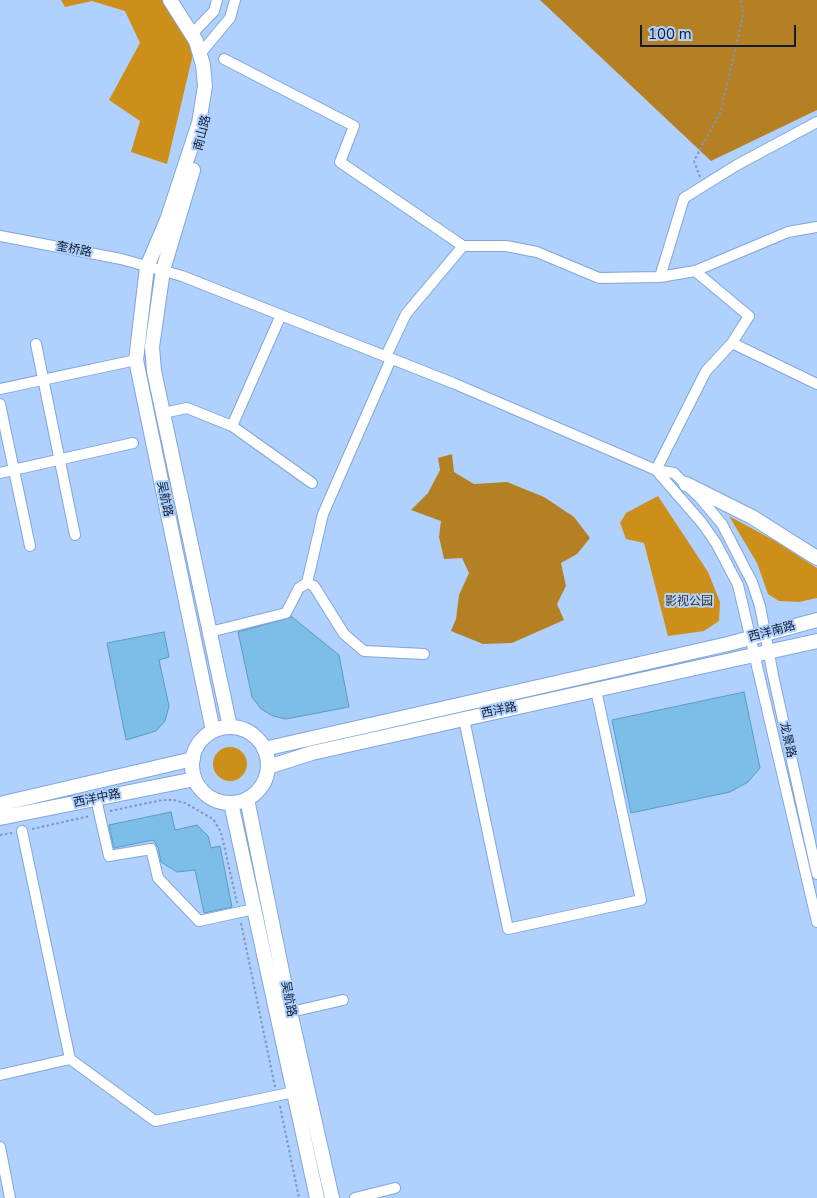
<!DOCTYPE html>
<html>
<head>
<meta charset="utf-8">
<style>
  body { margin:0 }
  #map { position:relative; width:817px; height:1198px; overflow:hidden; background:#b0d0fd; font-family:"Nunito Sans",sans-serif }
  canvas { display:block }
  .scale { position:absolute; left:640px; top:25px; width:156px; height:22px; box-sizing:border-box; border:2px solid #0e1d31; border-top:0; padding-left:6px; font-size:15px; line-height:18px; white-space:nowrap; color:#0e1d31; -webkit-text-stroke:4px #b0d0fd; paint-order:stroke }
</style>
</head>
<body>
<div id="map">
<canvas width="817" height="1198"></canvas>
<div class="scale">100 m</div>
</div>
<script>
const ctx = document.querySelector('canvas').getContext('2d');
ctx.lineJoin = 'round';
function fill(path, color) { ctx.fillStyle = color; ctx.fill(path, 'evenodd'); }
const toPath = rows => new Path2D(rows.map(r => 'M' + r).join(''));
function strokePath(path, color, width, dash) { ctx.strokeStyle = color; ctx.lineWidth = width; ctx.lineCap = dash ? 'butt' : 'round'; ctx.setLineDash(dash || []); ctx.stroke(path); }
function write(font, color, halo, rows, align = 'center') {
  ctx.font = font + ' "Nunito Sans","Noto Sans SC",sans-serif'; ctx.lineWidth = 4; ctx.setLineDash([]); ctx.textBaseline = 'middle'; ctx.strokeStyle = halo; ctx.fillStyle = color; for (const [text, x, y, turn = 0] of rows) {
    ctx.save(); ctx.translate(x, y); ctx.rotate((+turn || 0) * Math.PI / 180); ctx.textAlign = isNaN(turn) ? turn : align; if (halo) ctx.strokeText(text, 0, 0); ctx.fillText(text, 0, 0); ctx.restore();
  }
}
fill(toPath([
  [61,0,163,0,186,33,193,54,167,164,131,152,140,121,109,100,140,43,125,11,92,1,65,7],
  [658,496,708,572,720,602,719,621,704,631,668,636,644,543,626,539,620,523,626,513],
  [729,516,775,541,817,568,817,598,799,602,779,601,768,594,757,563],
  '213 764a17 17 0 1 1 34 0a17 17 0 1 1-34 0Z'
]), '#cc8f1a');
fill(toPath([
  [540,0,817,0,817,110,711,161],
  [452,454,454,472,474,484,507,482,544,497,574,517,590,538,577,554,561,563,566,586,557,604,564,620,512,643,483,644,451,631,456,619,459,595,469,573,462,558,444,559,439,537,441,521,411,510,428,493,440,470,438,458]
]), '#b48023');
const building = toPath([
  [292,617,339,655,349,707,286,719,273,716,261,709,252,697,238,632,292,617],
  [164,632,169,657,159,660,169,706,165,721,156,731,126,740,107,643,164,632],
  [744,692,760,768,748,782,730,792,631,813,612,720,744,692],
  [171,812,175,830,197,825,208,836,211,848,220,846,232,907,204,913,195,870,177,872,161,862,158,847,153,840,114,848,109,825,171,812]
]);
fill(building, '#7cbee7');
strokePath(building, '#599bc2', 1);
const minor = toPath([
  [192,34,214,11,217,0],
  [200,54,230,18,235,0],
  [224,59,354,126,340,162,463,246,406,314,386,356],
  [0,236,121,259,182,276,453,383,656,470,674,473,701,499,722,524,752,582,760,606,773,675,817,874],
  [463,246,506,246,537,252,599,278,660,277,695,271,749,316,732,343,817,384],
  [695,271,788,232,817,227],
  [660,277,684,198,737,165,817,122],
  [36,344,75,535],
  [0,389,136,360],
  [0,404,30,546],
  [163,413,187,408,232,426,312,483],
  [232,426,281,315],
  [656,470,702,523,716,543,738,585,817,922],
  [656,470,706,371,732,343],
  [0,473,133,443],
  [307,583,323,514,391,359],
  [210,632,286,613,299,588,307,583,314,586,344,634,364,651,424,654],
  [464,719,508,929,641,900,596,690],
  [96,799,109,856,151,849,158,878,199,921,254,909],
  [22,831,70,1059,155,1121,294,1092],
  [291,1012,343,1000],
  [0,1075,70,1059],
  [0,1147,10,1198],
  [355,1198,395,1188]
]);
const major = toPath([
  [170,0,196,41,203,65,205,86,199,123,167,220,147,267,136,360,213,731],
  [193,170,163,270,152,347,154,371,230,727],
  [686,484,752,517,817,558],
  '192 765a38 38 0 1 1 76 0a38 38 0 1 1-76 0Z',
  [264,749,728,644,817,620],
  [268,767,312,753,464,719,817,641],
  [247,799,291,1016,332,1198],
  [231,803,317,1198],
  [0,804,193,759],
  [0,818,195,779]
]);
strokePath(minor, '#80a6dc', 12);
strokePath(major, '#80a6dc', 16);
strokePath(toPath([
  [700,177,694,161,721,111,743,16,741,0],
  [110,811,162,800,174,800,185,803,213,819,221,832,237,903],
  [32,829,90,816],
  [0,835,12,833],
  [241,923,275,1087],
  [280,1106,299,1198]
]), '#7c96bb', 2, [2.5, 2.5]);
strokePath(minor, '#fff', 10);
strokePath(major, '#fff', 14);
write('12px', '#0e1d31', '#b0d0fd', [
  ["南山路",203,133,-76],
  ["奎桥路",74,250,11],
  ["吴航路",164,499,78],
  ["西洋南路",772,632,-15],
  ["西洋路",499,711,-12],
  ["龙景路",787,740,77],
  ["西洋中路",97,799,-12],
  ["吴航路",288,999,79]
]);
write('12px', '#3e311e', '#b0d0fd', [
  ["影视公园",689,602]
]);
</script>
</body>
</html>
